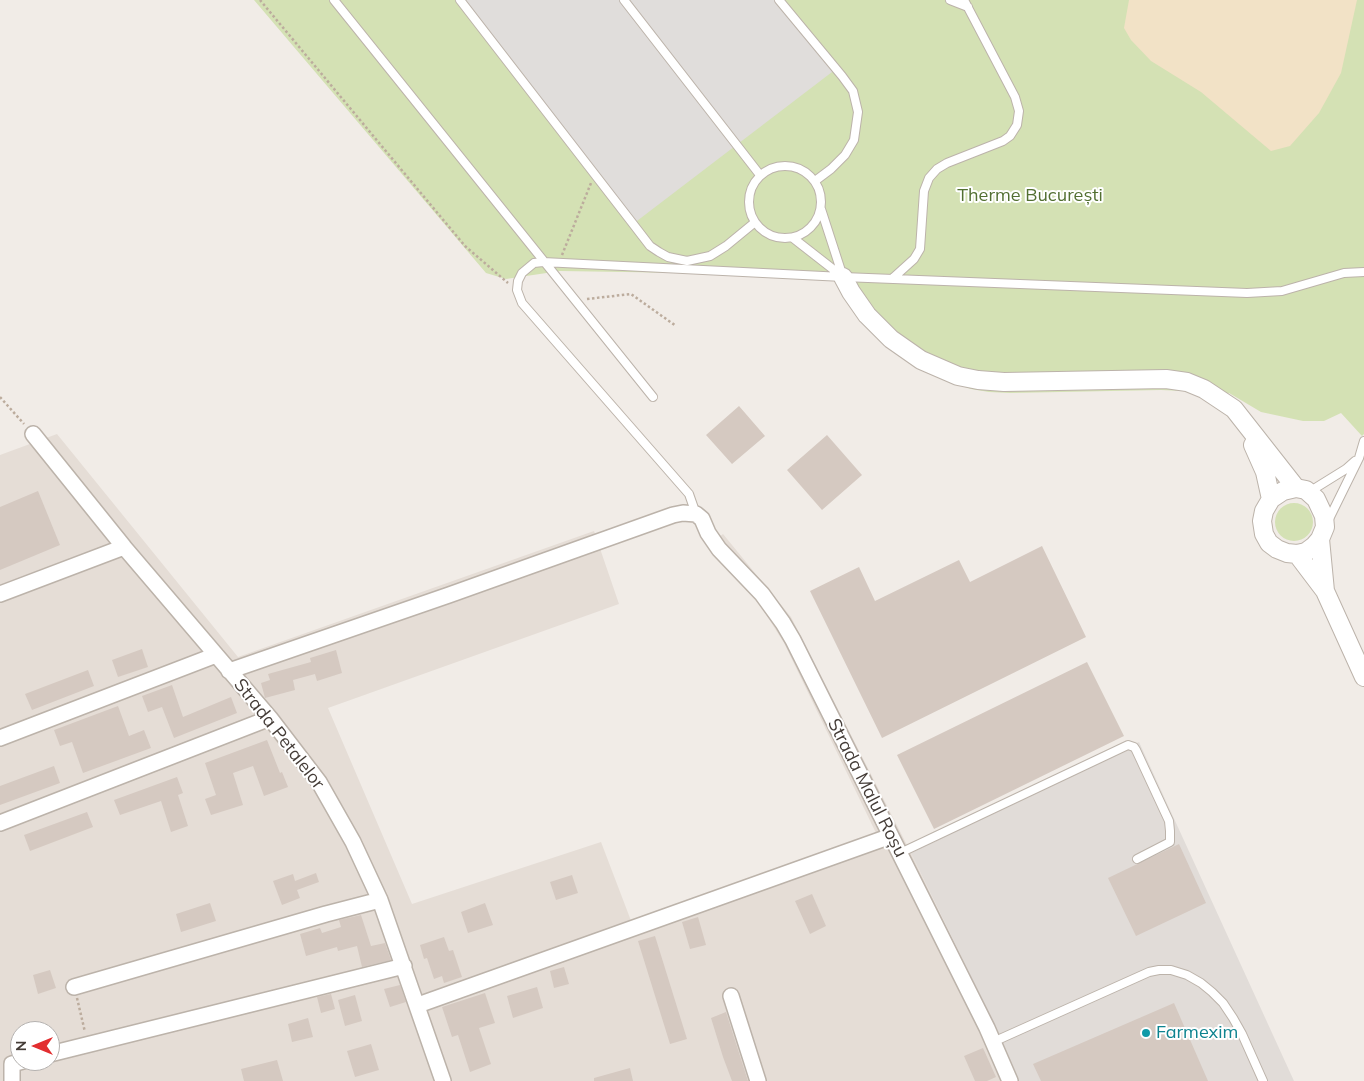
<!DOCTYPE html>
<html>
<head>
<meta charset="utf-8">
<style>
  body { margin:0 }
  #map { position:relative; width:1364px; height:1081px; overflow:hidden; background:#f1ece7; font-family:Mulish,sans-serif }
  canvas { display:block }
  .north { position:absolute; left:10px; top:1021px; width:50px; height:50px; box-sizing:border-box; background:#fff; border:1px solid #b4b1af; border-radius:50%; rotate:270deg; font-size:14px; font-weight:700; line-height:20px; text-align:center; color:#443c37 }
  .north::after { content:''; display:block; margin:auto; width:18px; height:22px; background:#e22e30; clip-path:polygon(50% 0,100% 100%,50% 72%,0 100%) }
</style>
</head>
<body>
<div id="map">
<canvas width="1364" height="1081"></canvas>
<div class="north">N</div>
</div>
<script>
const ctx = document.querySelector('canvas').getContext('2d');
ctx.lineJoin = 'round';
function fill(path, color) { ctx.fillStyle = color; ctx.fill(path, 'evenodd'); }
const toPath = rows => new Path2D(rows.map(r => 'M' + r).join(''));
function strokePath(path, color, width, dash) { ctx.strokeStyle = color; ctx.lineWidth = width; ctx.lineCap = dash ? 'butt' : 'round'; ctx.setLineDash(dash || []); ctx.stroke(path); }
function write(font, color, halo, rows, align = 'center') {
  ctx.font = font + ' Mulish,sans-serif'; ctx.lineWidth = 4; ctx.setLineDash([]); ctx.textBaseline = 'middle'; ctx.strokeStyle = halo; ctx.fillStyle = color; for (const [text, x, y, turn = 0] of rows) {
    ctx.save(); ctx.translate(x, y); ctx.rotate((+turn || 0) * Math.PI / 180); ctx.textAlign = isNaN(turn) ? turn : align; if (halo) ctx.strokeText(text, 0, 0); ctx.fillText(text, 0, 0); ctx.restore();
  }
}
fill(toPath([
  [57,434,238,657,594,531,619,604,328,708,412,904,601,842,633,926,876,833,784,643,755,597,709,544,723,534,791,617,911,853,992,1020,1018,1081,0,1081,0,455],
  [20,1031,50,1031,50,1061,20,1061]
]), '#e5ddd6');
fill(toPath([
  [1139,742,1294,1081,1018,1081,992,1020,911,853]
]), '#e1dcd8');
fill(toPath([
  [254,0,1364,0,1364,434,1362,436,1341,413,1324,421,1303,421,1261,412,1229,393,1215,406,1200,397,1184,391,1161,390,1010,393,989,392,971,389,950,382,929,372,843,277,817,275,560,271,506,279,486,273],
  '1275 522a19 19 0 1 1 38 0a19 19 0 1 1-38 0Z'
]), '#d4e1b4');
fill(toPath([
  [1129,0,1357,0,1341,73,1319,113,1290,146,1271,151,1201,92,1151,61,1131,40,1124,28]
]), '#f2e2c6');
fill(toPath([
  [460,0,779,0,836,69,633,224]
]), '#e0dddb');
fill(toPath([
  [739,406,765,436,732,464,706,435],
  [827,435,862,475,822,510,787,470],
  [38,491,60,545,0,570,0,507],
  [1042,546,1086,637,882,738,810,591,859,567,875,601,959,560,970,582],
  [142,649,148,667,118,677,112,660],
  [336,650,342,673,317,681,315,674,293,680,295,690,265,698,261,683,270,680,268,674,311,662,310,658],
  [1087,662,1124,736,934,829,897,755],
  [88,670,94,686,32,710,25,694],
  [172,685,183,717,231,697,237,713,174,738,162,707,148,712,142,696],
  [118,706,129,736,144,730,151,748,83,773,72,742,60,746,54,730],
  [267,740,280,773,282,772,288,787,264,796,253,766,233,773,243,805,211,815,205,799,216,795,205,763],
  [54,766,60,783,0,805,0,786],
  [177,777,183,793,178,795,188,826,171,832,161,801,120,815,114,800],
  [87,812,93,827,30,851,24,835],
  [1179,844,1206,903,1136,936,1108,878],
  [316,873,319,882,297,890,300,898,282,905,273,881,293,874,295,881],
  [572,875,578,893,556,900,550,882],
  [812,894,826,926,810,934,795,901],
  [210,903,216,921,181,932,176,914],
  [485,903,493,925,468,933,461,912],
  [361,915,371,946,385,943,391,960,362,967,357,946,338,951,337,947,306,956,300,934,320,928,322,933,341,927,339,920],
  [698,917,706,945,690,949,682,922],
  [655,936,687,1039,670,1044,638,941],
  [444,937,449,951,453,950,462,977,444,983,442,976,434,979,427,958,424,959,420,945],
  [564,967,569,984,554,988,550,971],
  [50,970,56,988,38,994,33,975],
  [400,985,406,1002,390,1007,384,989],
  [537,987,543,1008,513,1018,507,996],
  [485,993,495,1023,479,1028,491,1064,470,1072,458,1035,452,1037,442,1007],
  [331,994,335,1009,321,1013,317,997],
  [355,995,362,1021,345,1026,338,1000],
  [1174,1003,1208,1081,1041,1081,1033,1064],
  [726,1012,748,1081,732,1081,723,1057,711,1018],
  [308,1018,313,1037,292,1042,288,1024],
  [371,1044,379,1070,355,1077,347,1051],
  [983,1048,996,1077,987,1081,975,1081,964,1056],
  [277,1060,283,1081,244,1081,241,1069],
  [630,1068,633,1081,594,1081,594,1078]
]), '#d5c9c1');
const service = toPath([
  [334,0,653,397],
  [460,0,630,220,650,246,659,252,668,257,687,261,710,256,726,246,754,223],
  [624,0,760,175],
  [779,0,842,76,853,91,858,112,854,140,845,155,831,169,815,181],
  [950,0,968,7],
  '749 202a36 36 0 1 1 72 0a36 36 0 1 1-72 0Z',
  [821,209,843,277],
  [793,238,843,277],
  [893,278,914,259,920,249,924,191,929,178,937,169,947,163,1003,141,1010,136,1017,125,1019,111,1015,97,964,0],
  [1309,492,1346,469,1355,461],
  [696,514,689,494,522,303,517,290,518,281,522,273,534,263,543,262,843,277,1247,293,1282,291,1344,273,1364,272],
  [1328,521,1359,458,1364,441],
  [900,853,1128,745,1134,747,1136,750,1169,821,1170,831,1170,842,1137,859],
  [993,1042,1149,972,1159,970,1171,970,1187,975,1201,983,1212,992,1223,1003,1233,1018,1242,1034,1263,1081]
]);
const minor = toPath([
  [33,434,124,547,270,718,319,782,353,842,380,900,443,1081],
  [0,594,124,547],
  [229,671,449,595,673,515,683,513,696,514,702,519,708,533,719,549,762,594,783,623,793,640,987,1028,1010,1081],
  [0,738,216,655],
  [0,823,270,718],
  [74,987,326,914,380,900],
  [731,996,758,1081],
  [418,1005,891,836],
  [50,1054,404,966],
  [12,1081,12,1064,23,1061]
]);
const tertiary = toPath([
  [843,277,851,292,867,315,891,339,921,360,958,376,978,380,1004,382,1166,379,1187,382,1204,389,1234,409,1296,488],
  [1253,445,1265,472,1271,499],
  [1296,488,1306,490,1316,499,1324,516,1325,527,1320,539,1314,546,1306,552,1297,554,1287,553,1277,549,1269,543,1264,534,1262,521,1264,511,1271,499,1283,491,1296,488],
  [1320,539,1325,591],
  [1297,554,1325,591,1364,677]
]);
strokePath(service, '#bcb3aa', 10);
strokePath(minor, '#bcb3aa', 18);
strokePath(tertiary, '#bcb3aa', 20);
strokePath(toPath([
  [260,0,465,246,508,283],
  [562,255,591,183],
  [587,299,631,294,676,326],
  [0,397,24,424],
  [77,998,85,1032]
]), '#bcac9d', 2.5, [2.5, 2.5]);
strokePath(service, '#fff', 8);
strokePath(minor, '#fff', 15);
strokePath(tertiary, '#fff', 18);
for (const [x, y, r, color] of [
  [1146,1033,5,"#0f9aa8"]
]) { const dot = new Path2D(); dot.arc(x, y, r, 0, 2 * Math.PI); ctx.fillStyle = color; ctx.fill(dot); strokePath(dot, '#fff', 2); }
write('18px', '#526f31', '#fff', [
  ["Therme București",1030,196]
]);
write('18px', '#443c37', '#fff', [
  ["Strada Petalelor",279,734,52],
  ["Strada Malul Roșu",867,788,63]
]);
write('18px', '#0d838f', '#fff', [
  ["Farmexim",1156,1033]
], 'left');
</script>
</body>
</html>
